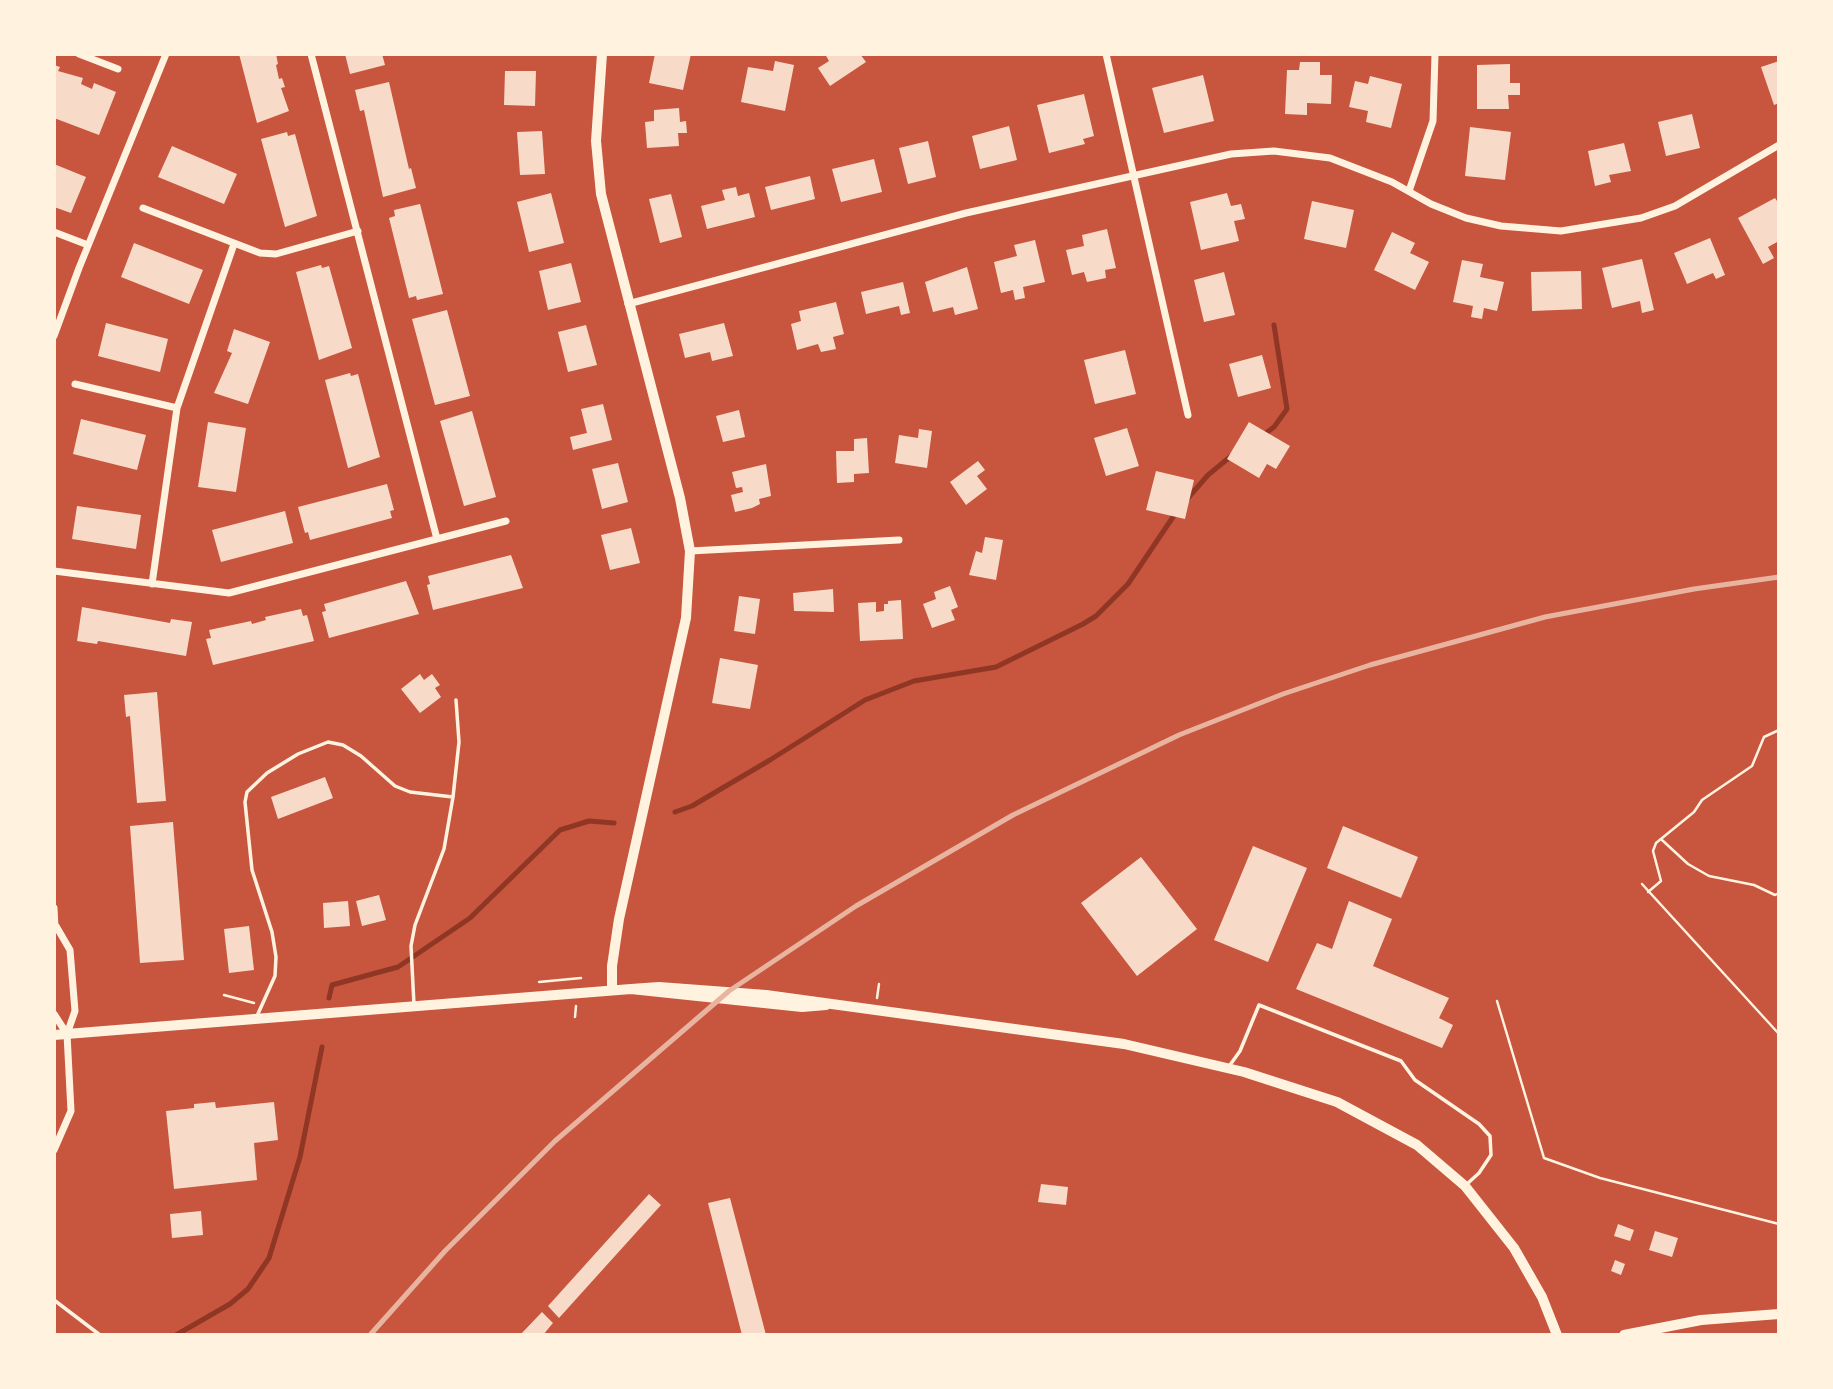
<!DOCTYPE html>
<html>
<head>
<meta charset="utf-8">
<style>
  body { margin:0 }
  #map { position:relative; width:1833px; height:1389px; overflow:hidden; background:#c8553d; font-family:"Work Sans",sans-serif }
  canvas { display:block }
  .frame { position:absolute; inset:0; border:56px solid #fff3e0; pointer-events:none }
</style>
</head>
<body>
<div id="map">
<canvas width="1833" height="1389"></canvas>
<div class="frame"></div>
</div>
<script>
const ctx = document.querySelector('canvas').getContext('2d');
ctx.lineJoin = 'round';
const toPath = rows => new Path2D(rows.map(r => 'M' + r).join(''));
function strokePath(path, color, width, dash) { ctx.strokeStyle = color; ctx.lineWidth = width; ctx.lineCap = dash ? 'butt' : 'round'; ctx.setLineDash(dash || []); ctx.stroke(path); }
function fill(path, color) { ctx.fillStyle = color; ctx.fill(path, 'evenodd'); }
strokePath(toPath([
  [1262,436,1274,427,1287,409,1274,325],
  [1188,498,1208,475,1236,452],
  [675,812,692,806,770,760,865,700,914,681,996,667,1083,624,1096,616,1128,584,1177,511],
  [329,998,332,985,398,967,470,918,560,830,589,821,614,823],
  [176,1335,230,1304,248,1289,269,1258,300,1157,322,1047]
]), '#8f3625', 5);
fill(toPath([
  [239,54,276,54,278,64,276,65,279,79,282,78,285,87,281,88,289,111,257,123],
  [345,54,382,54,385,65,350,74],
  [655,54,691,54,683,90,649,83],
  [825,54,860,54,866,62,830,86,818,68,829,61],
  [775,61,794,65,785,111,741,102,748,67,773,71],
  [1779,61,1779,103,1774,105,1761,67],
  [1300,62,1320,62,1320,75,1332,75,1331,104,1307,103,1307,115,1285,114,1287,70,1299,70],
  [1510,64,1510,83,1520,83,1520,95,1508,95,1509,109,1477,109,1477,65],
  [54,65,60,67,58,71,83,78,81,84,92,89,94,83,116,92,99,135,54,118],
  [505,71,536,71,535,106,504,105],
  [1203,75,1214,121,1164,133,1152,88],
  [1370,76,1402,84,1391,128,1366,122,1368,111,1349,107,1355,81,1368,84],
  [389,82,409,169,411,168,416,188,383,197,364,110,360,111,355,90],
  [1084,94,1094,136,1083,139,1085,144,1049,153,1037,105],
  [679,108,680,122,686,121,687,133,678,133,679,146,647,148,645,122,654,121,654,110],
  [1692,114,1700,148,1666,156,1658,122],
  [1009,126,1017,160,980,169,972,136],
  [1470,127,1511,132,1505,180,1465,176],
  [542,131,545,174,520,175,517,132],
  [287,132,288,136,295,134,317,216,285,227,261,139],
  [928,141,936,177,908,184,899,148],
  [1624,143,1631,171,1609,175,1611,182,1595,186,1588,151],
  [172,146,237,174,224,204,158,177],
  [874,159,882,192,841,202,832,169],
  [54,164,86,177,71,213,54,207],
  [810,176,815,199,771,210,765,187],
  [736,187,738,196,749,193,755,217,707,229,701,206,725,200,722,190],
  [551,193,564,243,529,252,517,202],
  [1227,193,1231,206,1241,204,1245,219,1234,221,1239,241,1201,250,1190,202],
  [671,194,682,237,660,243,649,199],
  [1775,198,1779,204,1779,241,1768,247,1774,258,1763,264,1738,218],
  [1312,201,1354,210,1346,248,1304,239],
  [420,204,443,294,417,300,416,296,409,298,389,218,395,216,394,210],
  [1107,229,1116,268,1105,270,1106,278,1087,282,1084,272,1072,275,1066,250,1084,246,1082,235],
  [1392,232,1415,243,1410,253,1429,262,1415,290,1374,270],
  [1710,238,1725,275,1716,279,1713,273,1687,284,1674,253],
  [1035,240,1045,282,1023,287,1025,298,1015,300,1013,290,1001,293,994,262,1017,256,1014,245],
  [134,243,203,270,189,304,121,277],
  [1642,259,1654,310,1642,313,1640,301,1612,308,1602,268],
  [1462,260,1483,264,1480,277,1504,282,1497,311,1484,308,1482,319,1471,317,1473,306,1453,302],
  [571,263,581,302,548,310,539,271],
  [321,265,322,268,329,266,352,348,319,360,296,272],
  [967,267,978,309,955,315,953,307,933,312,925,282],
  [1581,271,1582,309,1532,311,1531,272],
  [1224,272,1235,315,1204,322,1194,280],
  [903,282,910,313,901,315,899,306,866,314,861,292],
  [836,302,844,334,833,337,836,349,821,352,818,344,797,350,791,324,801,321,799,311],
  [447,310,470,396,435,405,412,319],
  [106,323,168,339,160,372,98,356],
  [724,323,733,356,712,361,710,352,685,358,679,334],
  [586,325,597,365,568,372,558,332],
  [234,329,270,342,248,404,214,393,232,353,227,351],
  [1125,350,1136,394,1095,404,1084,360],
  [1262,355,1271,388,1238,397,1229,364],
  [350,373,351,376,358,374,380,457,348,468,325,380],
  [603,404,612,440,573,450,570,437,587,433,581,409],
  [739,410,745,437,723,442,716,416],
  [472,411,496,497,464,506,440,421],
  [81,419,146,435,137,470,73,454],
  [208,422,246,428,236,492,198,487],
  [1249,422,1290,446,1276,469,1267,464,1259,478,1227,459],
  [1127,428,1139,466,1106,476,1094,438],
  [919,429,932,431,927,468,895,463,899,435,918,438],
  [867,438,869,473,854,474,854,482,837,483,836,451,854,451,854,439],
  [978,461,985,470,977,476,987,489,966,505,950,482],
  [618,463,628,502,602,509,592,469],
  [766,464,771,496,759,499,760,504,752,508,735,512,731,495,743,492,742,487,736,488,732,472],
  [1156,471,1194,480,1185,519,1146,510],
  [387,484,394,510,390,511,392,518,310,540,308,532,305,533,298,507],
  [77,506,141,515,136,549,72,539],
  [285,511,293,543,221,562,212,530],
  [631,528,640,563,610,570,601,535],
  [985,537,1003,540,996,580,969,575,976,551,982,553],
  [511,555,523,588,433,610,427,585,430,584,428,576],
  [406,581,419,614,329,638,322,612,326,611,324,604],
  [950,586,958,607,951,610,955,620,932,628,923,604,936,599,934,592],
  [833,589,834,612,794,611,793,593],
  [739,596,760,599,755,634,734,631],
  [901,600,903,639,860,641,858,603,876,602,876,612,884,611,884,604,888,604,888,601],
  [82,607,170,623,171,619,192,622,186,656,98,641,97,644,77,641],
  [301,609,303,616,307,615,314,641,213,665,206,639,211,638,209,630,251,621,252,624,266,620,265,617],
  [720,658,758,665,750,709,712,703],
  [420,674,424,680,432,674,440,685,435,688,441,697,420,713,401,689],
  [157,692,166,801,137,803,130,716,126,717,124,695],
  [325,777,333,798,278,819,271,797],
  [173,822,184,960,140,963,130,826],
  [1343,826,1418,857,1401,898,1327,868],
  [1253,846,1307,868,1268,962,1214,940],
  [1141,857,1197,929,1137,976,1081,903],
  [379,895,386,920,362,926,356,901],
  [348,901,350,926,324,928,323,903],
  [1349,901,1392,919,1373,966,1449,998,1439,1018,1453,1025,1442,1048,1296,989,1317,943,1332,949],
  [249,926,254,970,229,973,224,929],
  [215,1102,216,1108,274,1102,278,1140,254,1143,257,1180,174,1189,166,1111,194,1108,194,1104],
  [1041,1184,1068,1187,1066,1205,1038,1202],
  [649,1194,661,1205,559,1318,548,1306],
  [730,1198,766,1335,742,1335,708,1203],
  [201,1211,203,1235,172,1238,170,1214],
  [1618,1224,1634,1230,1630,1241,1614,1236],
  [1655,1231,1678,1238,1672,1257,1649,1250],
  [1615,1260,1625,1264,1621,1275,1611,1271],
  [542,1312,553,1323,543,1335,520,1335]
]), '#f7dbc8');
strokePath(toPath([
  [1662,840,1688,864,1709,876,1754,885,1775,895,1779,893],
  [1642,884,1779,1034],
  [1648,892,1661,881,1653,851,1656,843,1694,812,1702,800,1752,766,1764,737,1779,730],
  [539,982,581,978],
  [224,995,254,1003],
  [877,998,879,984],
  [1497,1001,1544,1158,1600,1178,1779,1224],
  [575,1017,576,1006]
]), '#fff3e0', 2.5);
strokePath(toPath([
  [453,797,459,742,456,700],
  [257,1016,275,976,276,957,272,932,252,870,245,802,247,792,267,773,298,754,328,742,343,745,361,756,395,786,410,792,453,797,444,849,415,925,411,946,414,1005],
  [1230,1065,1240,1051,1259,1005,1401,1061,1415,1080,1479,1124,1490,1136,1491,1155,1479,1173,1467,1184],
  [54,1300,100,1335]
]), '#fff3e0', 3.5);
strokePath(toPath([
  [79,54,118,69],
  [311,54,437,539],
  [1106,54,1188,415],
  [1409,191,1433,121,1435,54],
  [143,208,260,253,276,254,358,231],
  [54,232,88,245],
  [628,304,966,213,1231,154,1274,151,1330,158,1392,182,1431,204,1466,218,1501,226,1561,231,1641,218,1675,206,1779,145],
  [54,336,79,268,166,54],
  [75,384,177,408],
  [690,551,899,540],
  [54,571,229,593,506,521],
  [152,584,177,408,234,244],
  [54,908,55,928],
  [54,1014,67,1034],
  [54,1150,71,1111,67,1034,75,1011,70,950,56,926]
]), '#fff3e0', 7);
strokePath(toPath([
  [602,54,596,141,601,194,680,498,690,551,686,618,619,919,612,966,612,989],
  [826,1005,802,1007,631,989,659,987,766,995,1124,1044,1244,1072,1337,1102,1417,1145,1465,1186,1514,1248,1542,1297,1557,1335],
  [54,1035,631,989],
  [1624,1335,1701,1320,1779,1314]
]), '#fff3e0', 10);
strokePath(toPath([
  [370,1335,445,1251,555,1141,729,991,856,906,1013,815,1179,735,1283,694,1370,665,1545,617,1694,589,1779,577]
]), '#e9b49f', 5);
</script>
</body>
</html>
